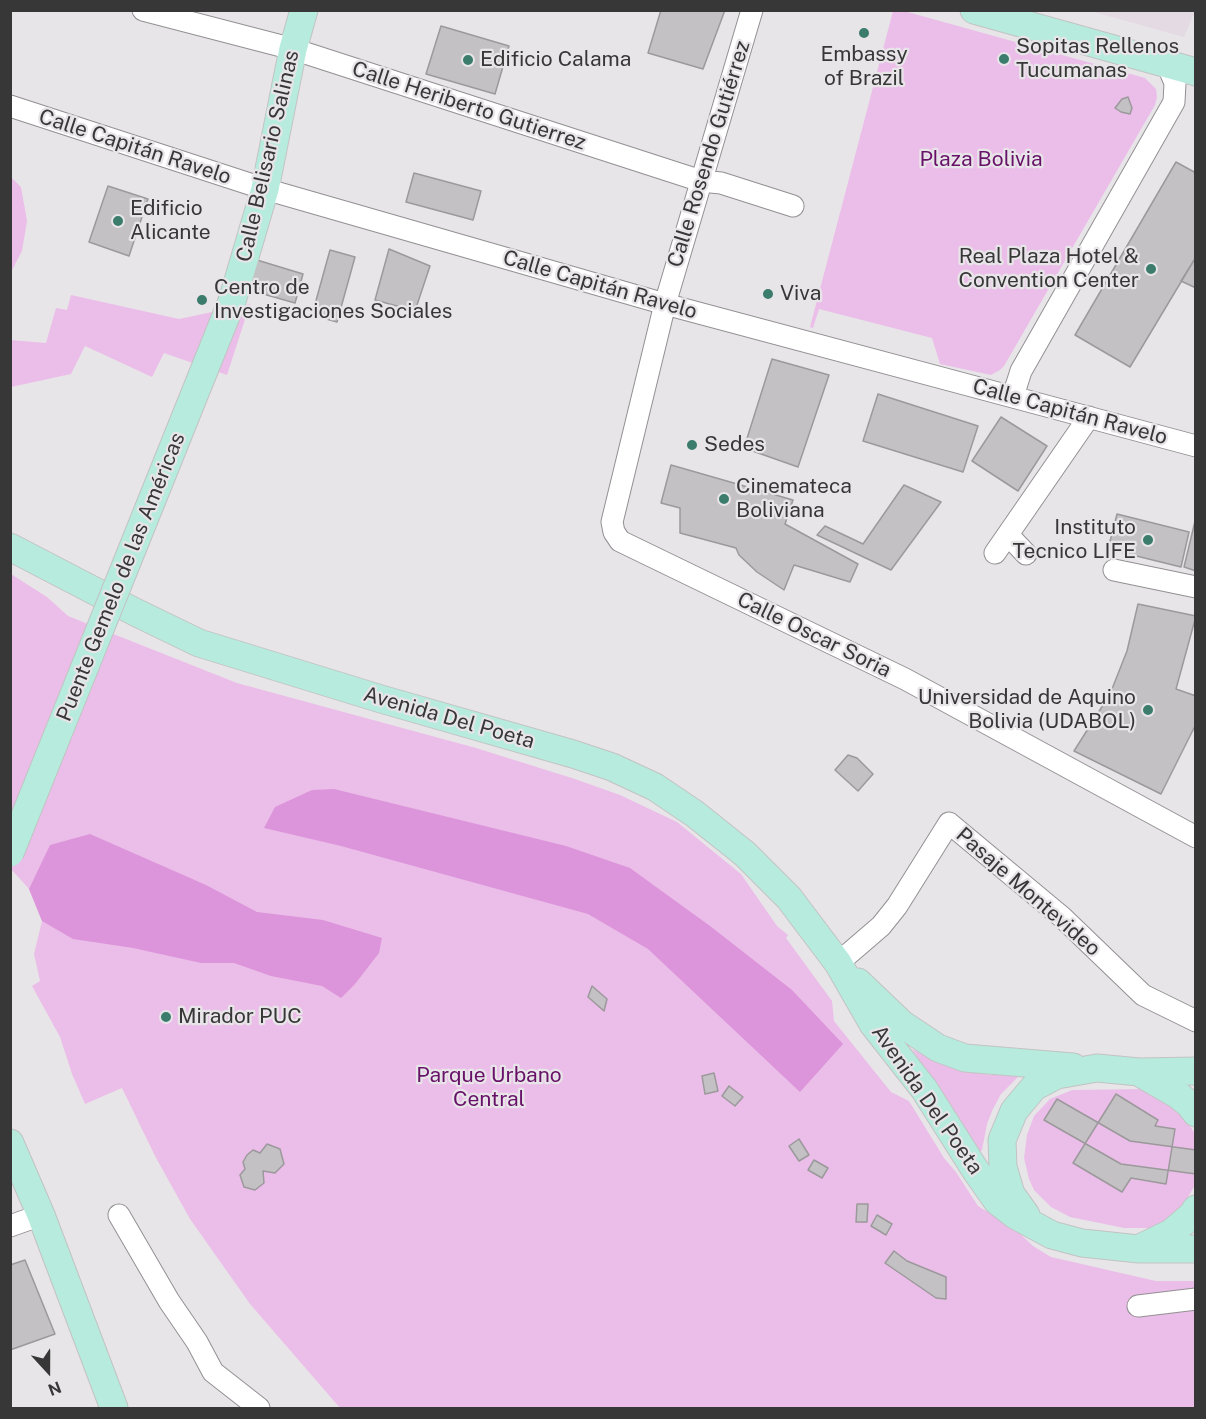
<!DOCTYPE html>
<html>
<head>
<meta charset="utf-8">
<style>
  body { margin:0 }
  #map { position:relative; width:1206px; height:1419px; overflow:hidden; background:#e8e5e8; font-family:"Public Sans",sans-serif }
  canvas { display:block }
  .frame { position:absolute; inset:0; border:12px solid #383738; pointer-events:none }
  .north { position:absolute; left:18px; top:1341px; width:60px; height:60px; -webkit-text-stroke:4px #e8e5e8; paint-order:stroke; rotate:159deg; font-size:16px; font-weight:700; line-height:24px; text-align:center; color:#383738 }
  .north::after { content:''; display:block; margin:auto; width:21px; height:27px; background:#383738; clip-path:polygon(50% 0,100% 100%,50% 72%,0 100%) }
</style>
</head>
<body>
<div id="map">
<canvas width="1206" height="1419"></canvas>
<div class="frame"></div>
<div class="north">N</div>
</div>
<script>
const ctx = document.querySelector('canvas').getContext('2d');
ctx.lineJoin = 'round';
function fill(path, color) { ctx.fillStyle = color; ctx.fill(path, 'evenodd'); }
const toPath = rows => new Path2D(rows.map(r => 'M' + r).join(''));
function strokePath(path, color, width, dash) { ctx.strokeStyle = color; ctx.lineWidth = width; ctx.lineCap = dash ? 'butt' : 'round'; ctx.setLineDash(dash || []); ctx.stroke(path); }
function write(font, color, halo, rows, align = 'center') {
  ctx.font = font + ' "Public Sans",sans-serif'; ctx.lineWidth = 4.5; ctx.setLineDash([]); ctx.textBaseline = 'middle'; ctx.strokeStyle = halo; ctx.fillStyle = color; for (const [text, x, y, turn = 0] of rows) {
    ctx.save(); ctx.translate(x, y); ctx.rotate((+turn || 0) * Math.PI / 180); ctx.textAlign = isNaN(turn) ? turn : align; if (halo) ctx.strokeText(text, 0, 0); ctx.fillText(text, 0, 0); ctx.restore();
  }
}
fill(toPath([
  [1090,11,1195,10,1195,11,1184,37]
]), '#e3dae3');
fill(toPath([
  [893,11,904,11,1145,78,1156,89,1157,97,1155,105,1004,366,1000,370,991,375,940,364,932,338,819,309,813,328,810,327],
  [11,177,21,187,27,221,22,251,11,272],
  [71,295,179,319,250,304,227,375,164,353,152,377,85,346,71,374,11,387,10,340,46,343,56,308,67,310],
  [11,574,47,597,68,616,237,683,476,748,575,779,620,795,677,822,741,874,777,926,788,935,786,938,832,1001,834,1021,891,1092,909,1101,944,1158,956,1172,978,1206,1014,1228,1033,1246,1051,1257,1156,1281,1195,1281,1195,1408,340,1408,250,1304,190,1219,155,1156,122,1088,85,1104,72,1074,60,1037,32,986,40,981,34,954,42,921,29,889,11,869],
  [912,1049,935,1061,957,1070,991,1075,1021,1074,1001,1094,993,1109,987,1124,982,1150,979,1152],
  [1143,1089,1165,1097,1184,1116,1195,1134,1195,1185,1181,1209,1166,1221,1150,1228,1124,1228,1070,1217,1051,1207,1034,1190,1029,1179,1024,1158,1027,1135,1034,1116,1050,1099,1072,1090]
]), '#ebbee9');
fill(toPath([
  [334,789,566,846,630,868,710,926,792,990,843,1044,800,1092,648,949,588,914,341,846,264,828,275,807,312,790],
  [90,834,206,885,257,912,323,920,382,938,379,953,355,984,341,998,322,986,271,976,234,963,201,963,133,948,73,939,42,921,29,889,50,845]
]), '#dc94da');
const building = toPath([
  [661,10,725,10,703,69,648,53,661,10],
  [441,26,509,46,495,94,426,74,441,26],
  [1128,97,1132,108,1130,114,1121,112,1115,108,1122,99,1128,97],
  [1176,162,1196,173,1196,257,1130,367,1075,335,1176,162],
  [414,173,481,191,473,220,406,202,414,173],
  [108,186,148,199,129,256,89,242,108,186],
  [389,249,430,266,415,311,375,300,389,249],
  [330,250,355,257,337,322,312,315,330,250],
  [1196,257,1196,288,1181,281,1196,257],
  [257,260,303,274,295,303,249,290,257,260],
  [772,359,829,375,798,467,744,448,772,359],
  [878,394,978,426,963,472,863,441,878,394],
  [1001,417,1047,446,1018,491,972,461,1001,417],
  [671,465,793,500,785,524,858,564,850,582,794,565,784,590,757,572,739,555,736,548,680,533,680,508,661,503,671,465],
  [904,485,941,502,891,570,817,535,825,526,863,544,904,485],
  [1117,514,1189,532,1181,567,1108,549,1117,514],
  [1196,517,1196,571,1184,567,1196,517],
  [1138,604,1196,616,1176,689,1196,696,1196,724,1161,794,1074,751,1110,694,1127,651,1138,604],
  [848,755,857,758,873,774,858,791,835,770,848,755],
  [592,986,607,999,604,1011,588,997,592,986],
  [714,1073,718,1091,705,1094,702,1076,714,1073],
  [729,1086,743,1097,735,1106,722,1096,729,1086],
  [1116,1094,1158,1120,1155,1126,1175,1129,1166,1184,1131,1178,1122,1192,1073,1163,1116,1094],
  [1057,1099,1130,1141,1196,1150,1196,1174,1121,1164,1044,1120,1057,1099],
  [799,1139,809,1155,799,1161,789,1146,799,1139],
  [267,1144,280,1149,284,1164,275,1173,263,1171,264,1183,255,1190,244,1187,240,1175,245,1169,243,1162,247,1155,253,1150,260,1153,267,1144],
  [814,1160,828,1168,822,1178,808,1170,814,1160],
  [857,1204,868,1204,867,1222,856,1222,857,1204],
  [877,1215,892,1224,886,1235,871,1226,877,1215],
  [894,1251,907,1261,946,1277,946,1299,936,1298,885,1263,894,1251],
  [25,1260,55,1334,10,1350,10,1265,25,1260]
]);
fill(building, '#c4c1c4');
strokePath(building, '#9c999c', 1.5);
const minor = toPath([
  [143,10,293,49,701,181,721,183,793,206],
  [752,10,665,304,612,522,614,532,620,541,905,679,1196,837],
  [10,106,265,189,665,304,1196,446],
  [1013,396,1021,371,1174,102,1175,83,1168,66],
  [1008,535,1026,554],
  [995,553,1089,417],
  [1114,570,1196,587],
  [838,963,881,926,897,906,949,823,1062,917,1143,995,1196,1021],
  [119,1215,169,1301,197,1342,213,1372,259,1408],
  [10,1226,41,1215],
  [1138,1306,1196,1299]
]);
const major = toPath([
  [974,10,1196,72],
  [232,301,265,189,293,49,304,10],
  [10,547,135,612,199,643,381,699,573,754,612,767,655,787,695,814,745,854,789,898,838,963,873,1024,924,1089,976,1171,997,1201,1015,1215,1052,1235,1082,1243,1139,1249,1196,1249],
  [858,982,902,1024,938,1048,965,1058,1073,1067],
  [1140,1073,1178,1095,1189,1104,1196,1113],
  [10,1143,41,1215,114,1408],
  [1026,1215,1011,1194,1003,1167,1002,1140,1014,1111,1034,1087,1057,1075,1097,1068,1139,1072,1196,1071],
  [1142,1247,1171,1233,1192,1215,1196,1209]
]);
strokePath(minor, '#939093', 23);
strokePath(major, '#c3c3c3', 29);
strokePath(minor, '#fff', 21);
strokePath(major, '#b6ebdd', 27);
const majorBridge = toPath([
  [10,853,232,301]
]);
strokePath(majorBridge, '#c3c3c3', 29, []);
strokePath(majorBridge, '#b6ebdd', 27);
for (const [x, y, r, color] of [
  [864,33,6,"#3b7c6c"],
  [1004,59,6,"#3b7c6c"],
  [468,60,6,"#3b7c6c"],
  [118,221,6,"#3b7c6c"],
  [1151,269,6,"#3b7c6c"],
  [768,294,6,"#3b7c6c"],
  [202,300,6,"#3b7c6c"],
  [692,445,6,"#3b7c6c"],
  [724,499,6,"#3b7c6c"],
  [1148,540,6,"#3b7c6c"],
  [1148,710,6,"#3b7c6c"],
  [166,1017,6,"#3b7c6c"]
]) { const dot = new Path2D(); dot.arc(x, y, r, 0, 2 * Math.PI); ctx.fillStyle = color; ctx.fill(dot); strokePath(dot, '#e8e5e8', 2); }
write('21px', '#383738', '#e8e5e8', [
  ["Sopitas Rellenos",1016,47],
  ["Tucumanas",1016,71],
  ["Embassy",864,55,"center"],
  ["of Brazil",864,79,"center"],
  ["Edificio Calama",480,60],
  ["Edificio",130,209],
  ["Alicante",130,233],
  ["Real Plaza Hotel &",1139,257,"right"],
  ["Convention Center",1139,281,"right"],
  ["Centro de",214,288],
  ["Investigaciones Sociales",214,312],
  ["Viva",780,294],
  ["Sedes",704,445],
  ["Cinemateca",736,487],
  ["Boliviana",736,511],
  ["Instituto",1136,528,"right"],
  ["Tecnico LIFE",1136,552,"right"],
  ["Universidad de Aquino",1136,698,"right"],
  ["Bolivia (UDABOL)",1136,722,"right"],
  ["Mirador PUC",178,1017]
], 'left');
write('21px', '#383738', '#e8e5e8', [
  ["Calle Heriberto Gutierrez",469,106,18],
  ["Calle Capitán Ravelo",135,147,18],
  ["Calle Rosendo Gutiérrez",709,154,-73],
  ["Calle Belisario Salinas",268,156,-77],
  ["Calle Capitán Ravelo",600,285,16],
  ["Calle Capitán Ravelo",1070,412,15],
  ["Puente Gemelo de las Américas",121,577,-68],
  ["Calle Oscar Soria",814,635,26],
  ["Avenida Del Poeta",449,718,16],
  ["Pasaje Montevideo",1028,892,41],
  ["Avenida Del Poeta",927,1100,55]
]);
write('21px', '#681169', '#e8e5e8', [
  ["Plaza Bolivia",981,160],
  ["Parque Urbano",489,1076],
  ["Central",489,1100]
]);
</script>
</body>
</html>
